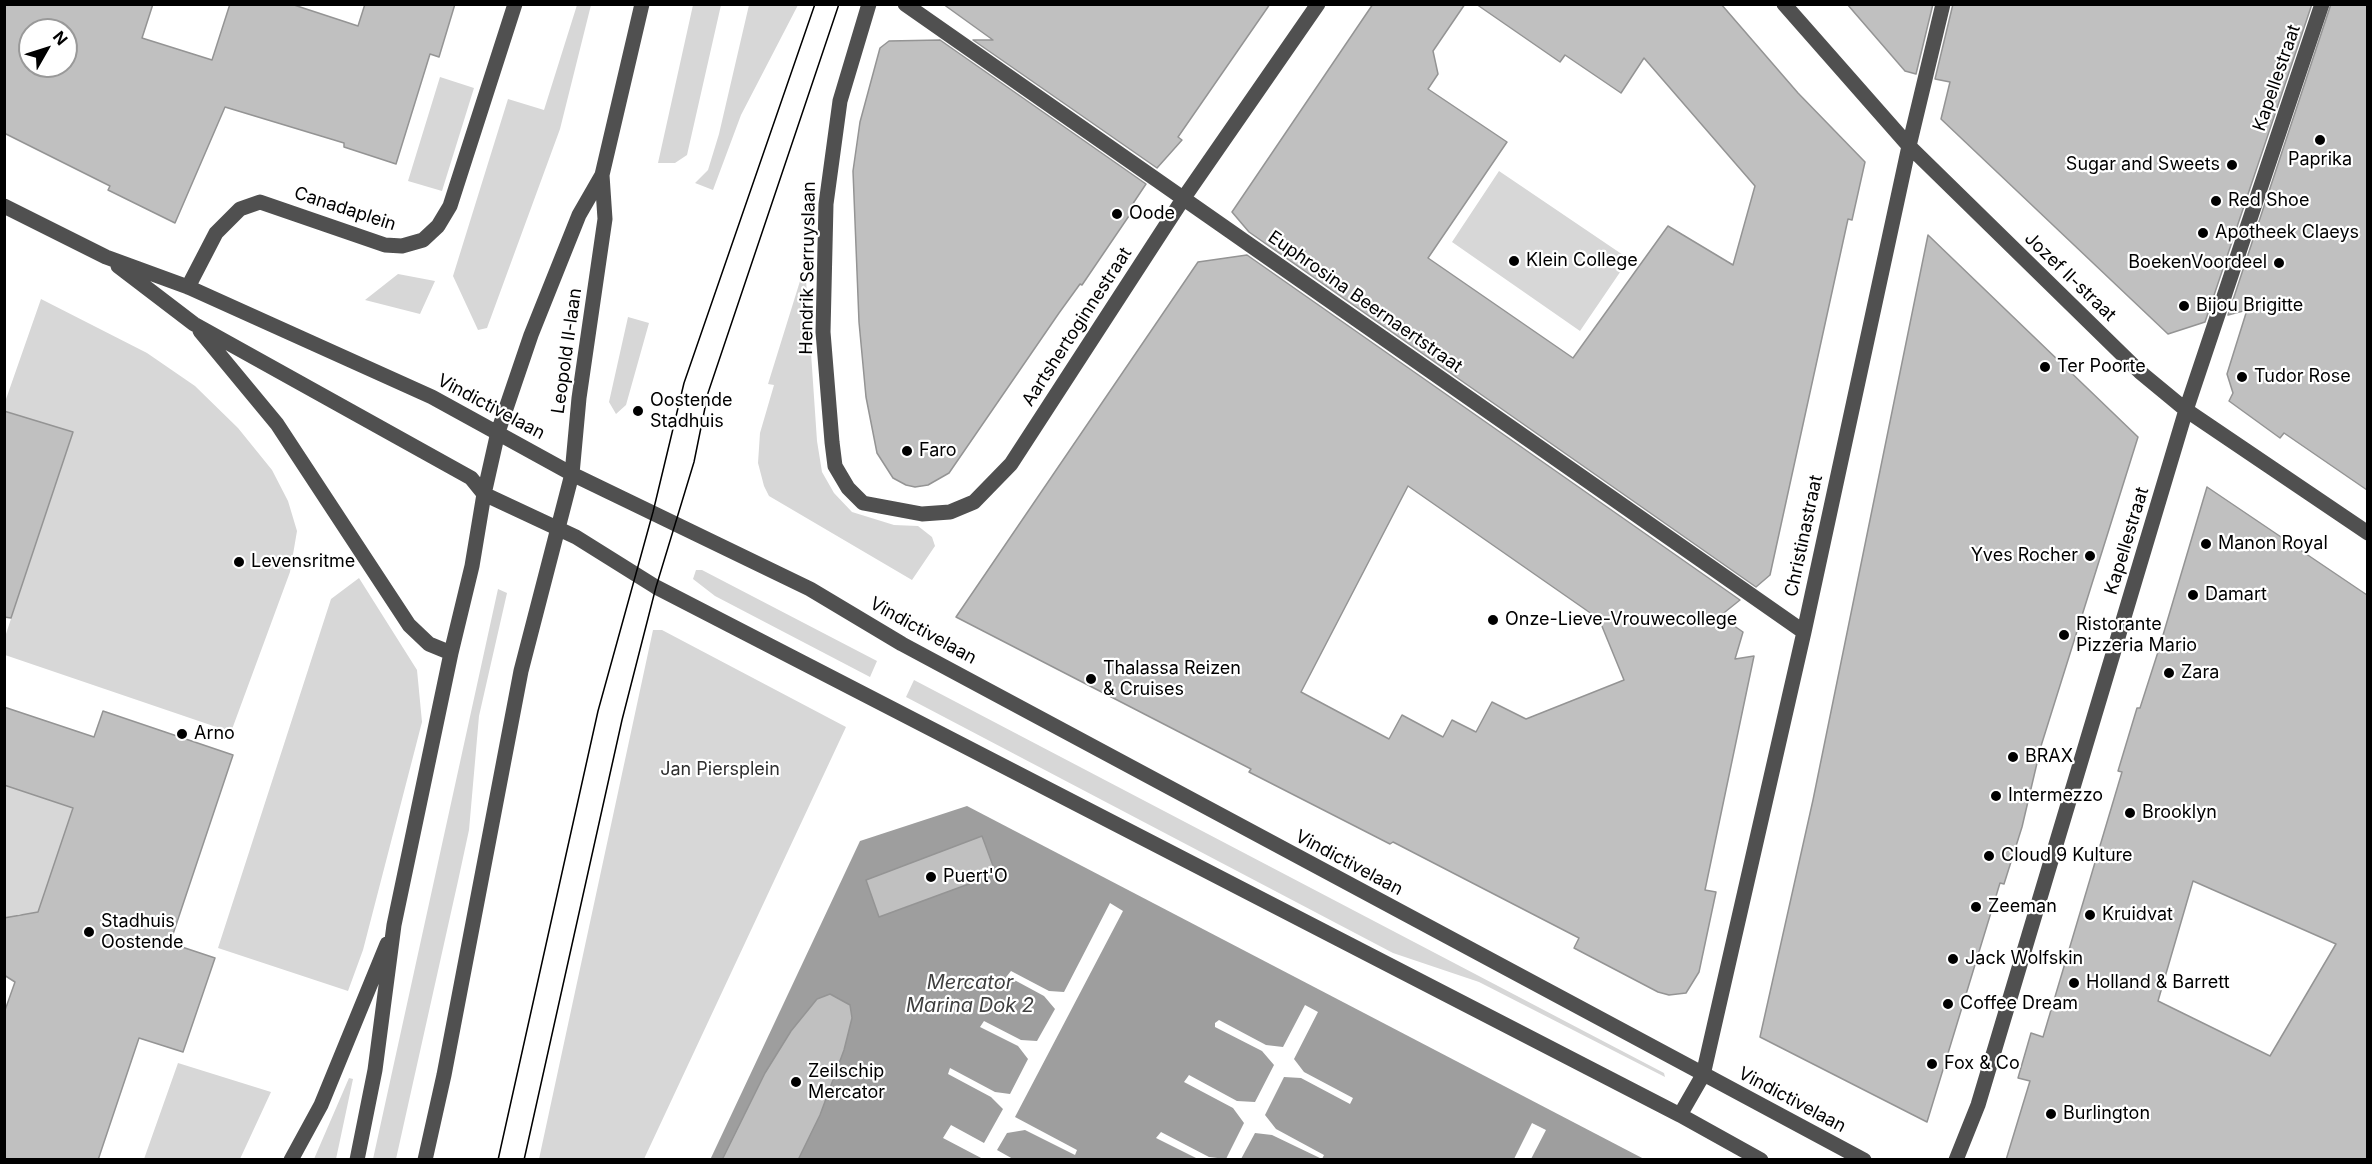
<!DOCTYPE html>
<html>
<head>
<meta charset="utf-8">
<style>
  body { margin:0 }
  #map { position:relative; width:2372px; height:1164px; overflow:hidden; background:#fff; font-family:Inter,sans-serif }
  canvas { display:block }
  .frame { position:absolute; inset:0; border:6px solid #000; pointer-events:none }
  .north { position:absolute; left:18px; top:18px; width:60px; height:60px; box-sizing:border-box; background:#fff; border:2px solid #999; border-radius:50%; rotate:51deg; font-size:16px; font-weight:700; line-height:24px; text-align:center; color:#000 }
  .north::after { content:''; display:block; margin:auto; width:21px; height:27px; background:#000; clip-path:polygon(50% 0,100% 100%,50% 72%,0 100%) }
</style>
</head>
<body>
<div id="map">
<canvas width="2372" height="1164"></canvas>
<div class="frame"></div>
<div class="north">N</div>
</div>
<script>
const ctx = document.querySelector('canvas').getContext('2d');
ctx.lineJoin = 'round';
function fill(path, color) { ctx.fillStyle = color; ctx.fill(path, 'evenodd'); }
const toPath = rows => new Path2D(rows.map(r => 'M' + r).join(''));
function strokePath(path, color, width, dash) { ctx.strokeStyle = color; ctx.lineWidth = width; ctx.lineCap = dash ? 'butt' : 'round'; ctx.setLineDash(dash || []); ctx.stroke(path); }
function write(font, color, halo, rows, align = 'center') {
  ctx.font = font + ' Inter,sans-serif'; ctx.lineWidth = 4.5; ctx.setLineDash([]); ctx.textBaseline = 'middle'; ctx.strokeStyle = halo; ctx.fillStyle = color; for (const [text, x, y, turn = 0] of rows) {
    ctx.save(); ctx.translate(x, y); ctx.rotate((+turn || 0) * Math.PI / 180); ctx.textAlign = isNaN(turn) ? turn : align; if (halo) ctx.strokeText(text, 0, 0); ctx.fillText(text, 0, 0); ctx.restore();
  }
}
fill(toPath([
  [577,5,591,5,560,129,487,328,478,330,453,276,508,99,544,110],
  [693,5,721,5,687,155,675,163,658,163],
  [749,5,798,5,741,115,713,190,695,183,708,170,719,134],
  [440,77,474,88,442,191,408,181],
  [1499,171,1629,259,1580,331,1452,242],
  [805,265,817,441,822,472,834,493,852,512,894,525,918,526,932,537,935,546,912,580,769,496,764,486,758,463,760,433,774,385,768,384],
  [398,274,435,281,420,314,365,300],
  [41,299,147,353,195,386,238,428,272,470,288,501,297,531,290,572,231,732,5,655,5,637,72,433,5,411,5,402],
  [628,317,649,323,626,405,616,414,609,402],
  [696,570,702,570,877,661,870,677,715,596,693,579],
  [359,578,417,670,422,722,363,950,348,991,218,948,331,599],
  [498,589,507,593,479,716,469,830,458,881,396,1159,373,1159],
  [653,630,662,630,846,727,644,1159,539,1159],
  [914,680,1664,1073,1665,1077,1479,982,1393,953,906,697],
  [5,785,73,808,38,915,19,914,5,921],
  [178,1063,271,1092,240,1159,144,1159],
  [349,1078,353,1079,336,1159,314,1159]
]), '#d7d7d7');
fill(toPath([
  [967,806,1644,1159,710,1160,860,841]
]), '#9e9e9e');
fill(toPath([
  [1110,903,1123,911,1015,1117,1077,1150,1075,1155,1025,1130,1007,1133,997,1150,1013,1159,983,1159,943,1138,951,1125,984,1143,1003,1109,991,1097,948,1074,950,1068,995,1092,1010,1094,1028,1059,1018,1046,980,1027,984,1021,1021,1040,1037,1041,1055,1009,1044,996,1007,976,1011,971,1049,991,1064,992],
  [1305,1005,1318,1012,1294,1059,1304,1072,1353,1098,1350,1104,1301,1078,1284,1077,1265,1115,1276,1129,1324,1155,1322,1159,1272,1135,1255,1133,1241,1159,1198,1159,1156,1138,1161,1132,1209,1157,1226,1159,1244,1123,1233,1108,1184,1082,1189,1075,1237,1101,1255,1102,1274,1065,1262,1051,1215,1027,1215,1023,1219,1020,1266,1045,1283,1047],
  [1532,1123,1546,1130,1531,1159,1514,1159]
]), '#fff');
const building = toPath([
  [4,4,153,4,142,38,212,60,230,4,291,4,358,26,365,4,455,4,439,57,430,54,396,164,344,147,344,143,225,107,175,223,108,190,110,186,4,133,4,4],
  [30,30,66,30,66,66,30,66,30,30],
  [943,4,1270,4,1178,137,1182,140,1157,168,973,40,993,40,943,4],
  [1373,4,1465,4,1433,51,1438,74,1428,89,1507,142,1428,258,1573,358,1668,226,1733,265,1755,186,1644,58,1621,93,1565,55,1560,62,1476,4,1721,4,1798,93,1865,162,1852,220,1848,219,1770,575,1756,587,1249,232,1232,212,1373,4],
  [1847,4,1933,4,1916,74,1905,71,1847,4],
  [1953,4,2312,4,2205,322,2168,334,1941,119,1950,82,1935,79,1953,4],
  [2331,4,2367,4,2367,490,2284,433,2280,438,2229,401,2233,393,2227,374,2247,310,2228,315,2331,4],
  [940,40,1146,184,1132,205,1135,207,1082,285,1080,284,1059,313,949,473,928,485,915,487,906,485,893,478,877,453,866,397,859,322,853,171,860,122,880,48,889,41,940,40],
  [1928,235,2138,437,2041,746,2022,827,2004,884,2000,883,1927,1122,1760,1037,1813,800,1928,235],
  [1247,255,1740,600,1720,616,1743,632,1735,659,1754,656,1705,890,1716,892,1699,972,1686,993,1669,995,1658,992,1574,948,1579,938,1393,842,1390,844,1249,772,1251,769,956,617,1198,262,1247,255],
  [1408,486,1599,619,1624,680,1526,719,1492,702,1476,732,1452,720,1443,737,1402,715,1389,739,1301,692,1408,486],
  [4,411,73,432,11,618,4,617,4,411],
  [2207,487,2367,595,2367,1160,2006,1160,2030,1081,2018,1078,2031,1033,2043,1037,2122,772,2118,771,2137,708,2140,708,2158,652,2207,487],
  [2193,881,2336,944,2270,1056,2158,1001,2193,881],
  [4,707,94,737,103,711,233,755,170,943,215,958,183,1052,139,1038,98,1160,4,1160,4,1013,15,982,4,975,4,918,38,912,73,808,4,785,4,707],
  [982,836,996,874,879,917,866,880,982,836],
  [830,994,850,1005,852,1018,844,1050,820,1115,798,1160,722,1160,765,1073,791,1031,817,999,830,994]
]);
fill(building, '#c0c0c0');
strokePath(building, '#949494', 1.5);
strokePath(toPath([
  [869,4,840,101,826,204,823,332,832,442,835,466,848,488,863,503,922,514,950,512,974,502,1011,464,1183,199,1318,4],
  [905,4,1804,632],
  [1784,4,1909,146,2140,372,2186,410,2368,533],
  [4,206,106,257,188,287,432,397,572,474,810,589,902,644,1864,1160],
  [118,266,194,324,471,478,484,494,576,537,656,587,1680,1115,1761,1160],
  [188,287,216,233,240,209,260,202,385,245,402,246,423,240,438,226,450,206,515,4],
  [200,331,277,424,409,625,429,644,451,653],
  [1680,1115,1703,1075,1804,632,1909,146,1943,4],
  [291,1160,321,1105,387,944],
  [357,1160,375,1070,394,925,451,653,472,566,484,494,498,432,531,335,579,215,602,175,642,4],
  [425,1160,444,1075,521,671,572,474,579,398,605,219,602,175],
  [1956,1160,1978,1105,2186,410,2322,4]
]), '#505050', 15);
strokePath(toPath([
  [498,1160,598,711,653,512,684,383,815,4],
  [524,1160,622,720,656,587,694,462,708,393,839,4]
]), '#000', 1.5);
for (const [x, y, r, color] of [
  [2320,140,6,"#000"],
  [2232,165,6,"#000"],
  [2216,201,6,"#000"],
  [1117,214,6,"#000"],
  [2203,233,6,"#000"],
  [1514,261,6,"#000"],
  [2279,263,6,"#000"],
  [2184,306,6,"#000"],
  [2045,367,6,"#000"],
  [2242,377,6,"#000"],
  [638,411,6,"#000"],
  [907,451,6,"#000"],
  [2206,544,6,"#000"],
  [2090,556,6,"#000"],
  [239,562,6,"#000"],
  [2193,595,6,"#000"],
  [1493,620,6,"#000"],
  [2064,635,6,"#000"],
  [2169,673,6,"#000"],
  [1091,679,6,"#000"],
  [182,734,6,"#000"],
  [2013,757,6,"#000"],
  [1996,796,6,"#000"],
  [2130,813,6,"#000"],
  [1989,856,6,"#000"],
  [931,877,6,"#000"],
  [1976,907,6,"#000"],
  [2090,915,6,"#000"],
  [89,932,6,"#000"],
  [1953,959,6,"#000"],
  [2074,983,6,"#000"],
  [1948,1004,6,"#000"],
  [1932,1064,6,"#000"],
  [796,1082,6,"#000"],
  [2051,1114,6,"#000"]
]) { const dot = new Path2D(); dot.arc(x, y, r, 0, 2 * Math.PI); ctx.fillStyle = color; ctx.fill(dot); strokePath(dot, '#fff', 2); }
write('18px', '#000', '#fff', [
  ["Kapellestraat",2277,78,-71],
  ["Canadaplein",345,209,18],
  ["Hendrik Serruyslaan",808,268,-89],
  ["Jozef II-straat",2070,277,44],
  ["Euphrosina Beernaertstraat",1365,302,35],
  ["Aartshertoginnestraat",1077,327,-57],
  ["Leopold II-laan",567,351,-82],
  ["Vindictivelaan",491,407,28],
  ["Christinastraat",1804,536,-78],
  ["Kapellestraat",2127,541,-73],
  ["Vindictivelaan",923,631,29],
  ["Vindictivelaan",1349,863,28],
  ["Vindictivelaan",1792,1100,28]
]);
write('18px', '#000', '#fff', [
  ["Paprika",2320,160,"center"],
  ["Sugar and Sweets",2220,165,"right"],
  ["Red Shoe",2228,201],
  ["Oode",1129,214],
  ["Apotheek Claeys",2215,233],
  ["Klein College",1526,261],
  ["BoekenVoordeel",2267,263,"right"],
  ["Bijou Brigitte",2196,306],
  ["Ter Poorte",2057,367],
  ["Tudor Rose",2254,377],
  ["Oostende",650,401],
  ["Stadhuis",650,422],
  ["Faro",919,451],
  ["Manon Royal",2218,544],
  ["Yves Rocher",2078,556,"right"],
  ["Levensritme",251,562],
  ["Damart",2205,595],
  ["Onze-Lieve-Vrouwecollege",1505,620],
  ["Ristorante",2076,625],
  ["Pizzeria Mario",2076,646],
  ["Thalassa Reizen",1103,669],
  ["& Cruises",1103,690],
  ["Zara",2181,673],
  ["Arno",194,734],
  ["BRAX",2025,757],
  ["Intermezzo",2008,796],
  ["Brooklyn",2142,813],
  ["Cloud 9 Kulture",2001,856],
  ["Puert'O",943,877],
  ["Zeeman",1988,907],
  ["Kruidvat",2102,915],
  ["Stadhuis",101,922],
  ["Oostende",101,943],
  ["Jack Wolfskin",1965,959],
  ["Holland & Barrett",2086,983],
  ["Coffee Dream",1960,1004],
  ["Fox & Co",1944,1064],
  ["Zeilschip",808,1072],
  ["Mercator",808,1093],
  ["Burlington",2063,1114]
], 'left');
write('18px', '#2e2e2e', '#fff', [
  ["Jan Piersplein",720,770]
]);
write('italic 20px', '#3f3f3f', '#fff', [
  ["Mercator",970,983],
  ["Marina Dok 2",970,1006]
]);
</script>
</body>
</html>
